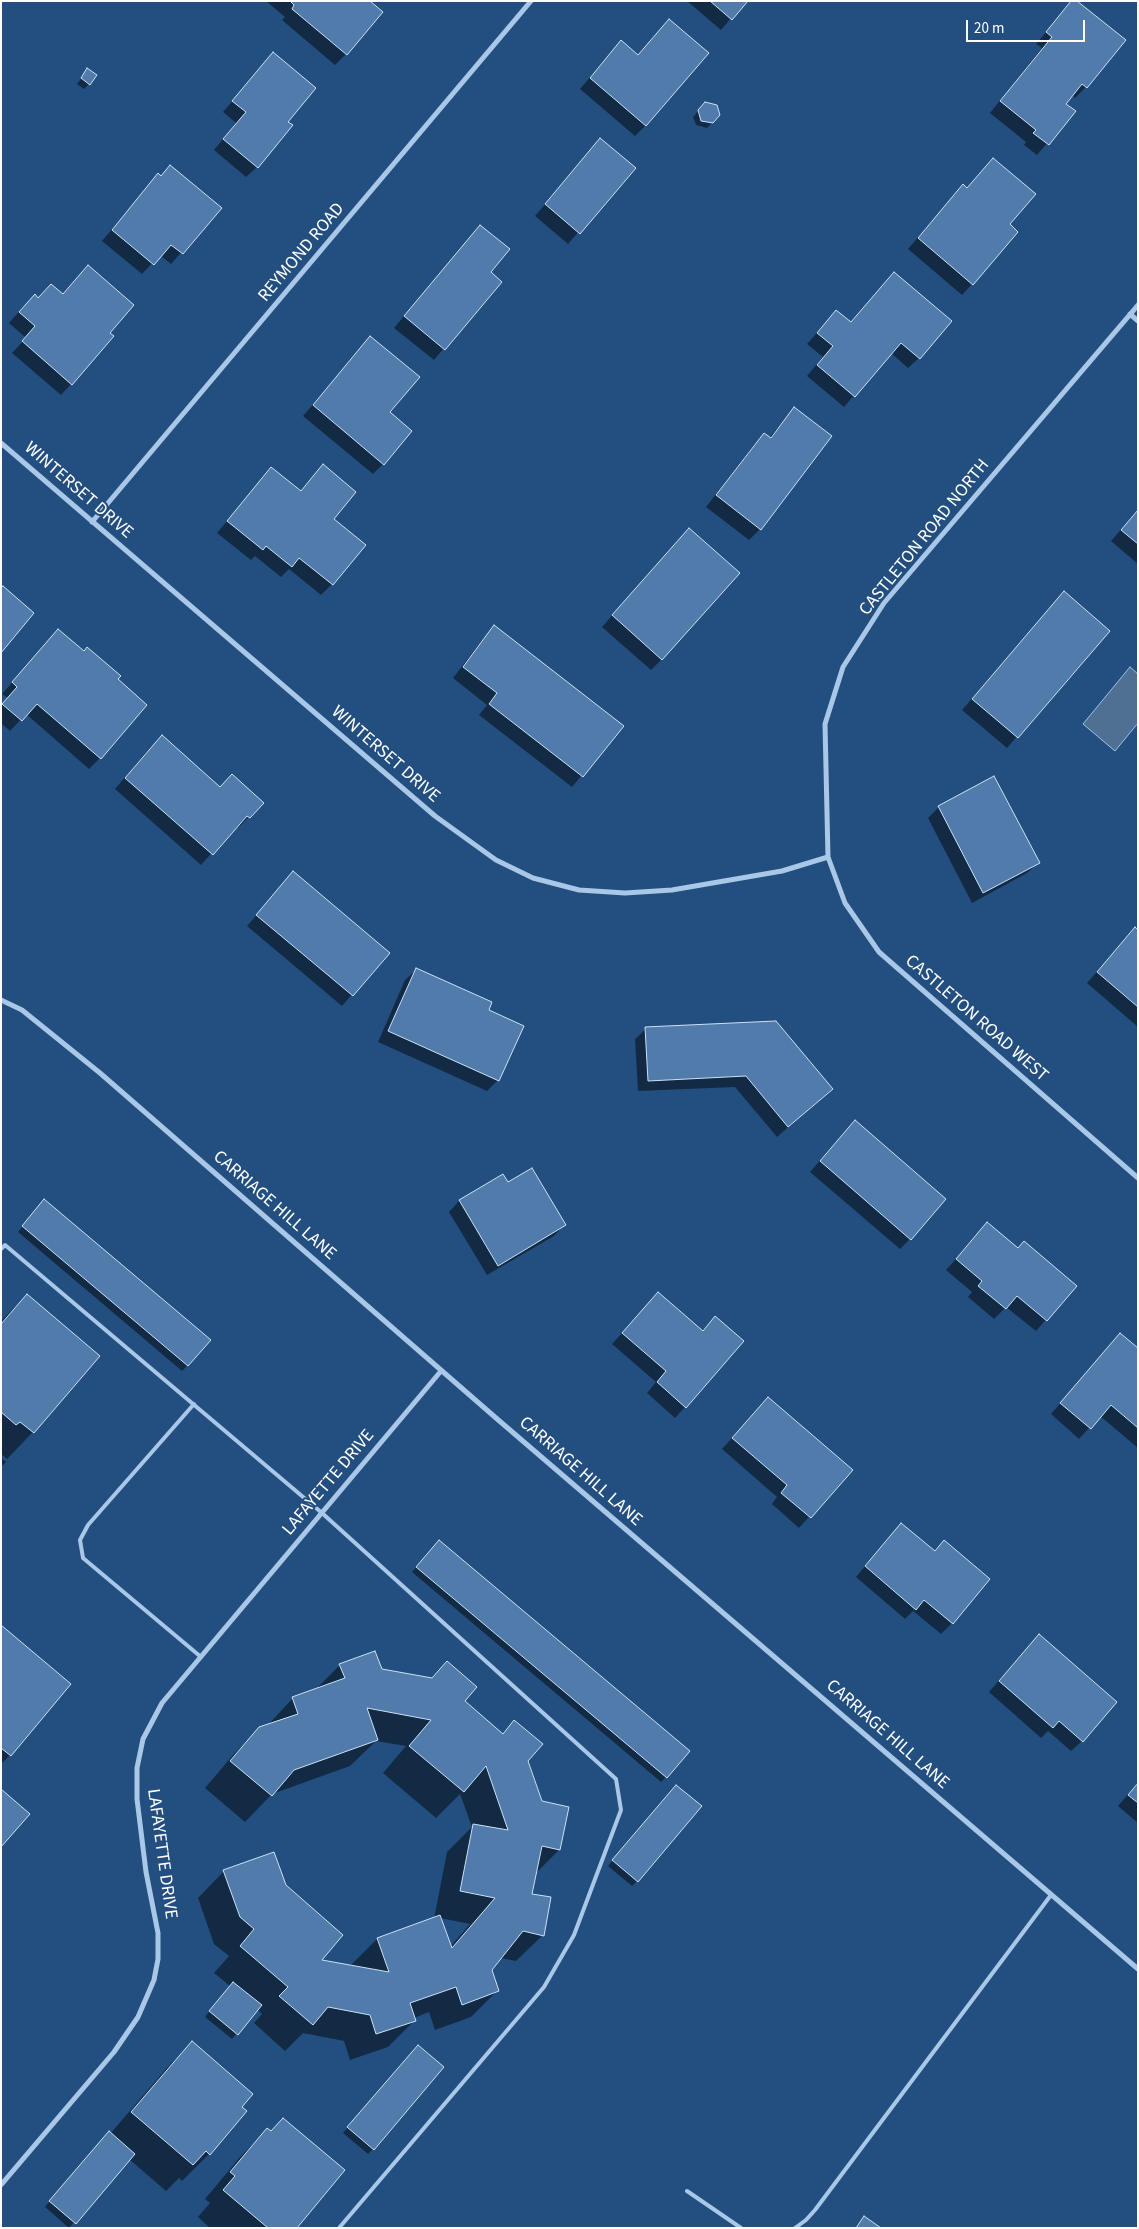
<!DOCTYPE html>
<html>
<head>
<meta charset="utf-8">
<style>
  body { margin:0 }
  #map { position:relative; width:1139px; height:2229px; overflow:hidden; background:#234f80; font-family:"Source Sans 3",sans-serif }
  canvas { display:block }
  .frame { position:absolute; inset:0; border:2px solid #fff; pointer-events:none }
  .scale { position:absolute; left:966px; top:20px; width:119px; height:22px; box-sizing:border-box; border:2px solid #fff; border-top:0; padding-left:6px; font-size:15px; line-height:18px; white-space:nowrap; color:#fff; -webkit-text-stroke:4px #234f80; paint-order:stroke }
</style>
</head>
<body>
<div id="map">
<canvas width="1139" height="2229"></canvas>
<div class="frame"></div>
<div class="scale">20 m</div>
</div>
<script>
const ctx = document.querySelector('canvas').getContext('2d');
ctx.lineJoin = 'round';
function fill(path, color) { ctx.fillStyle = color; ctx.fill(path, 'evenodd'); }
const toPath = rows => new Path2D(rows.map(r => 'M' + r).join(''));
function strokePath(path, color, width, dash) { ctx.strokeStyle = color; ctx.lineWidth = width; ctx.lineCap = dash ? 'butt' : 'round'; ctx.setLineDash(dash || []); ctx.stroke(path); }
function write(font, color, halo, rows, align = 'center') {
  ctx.font = font + ' "Source Sans 3",sans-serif'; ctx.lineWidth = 4; ctx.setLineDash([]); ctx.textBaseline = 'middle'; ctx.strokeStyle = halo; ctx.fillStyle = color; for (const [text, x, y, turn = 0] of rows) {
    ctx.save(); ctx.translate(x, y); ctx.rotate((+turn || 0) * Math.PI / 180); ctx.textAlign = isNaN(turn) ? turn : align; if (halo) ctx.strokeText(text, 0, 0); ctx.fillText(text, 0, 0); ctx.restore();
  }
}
const water = toPath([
  [1130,667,1138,674,1138,723,1115,751,1083,724,1130,667]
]);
fill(water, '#507093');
strokePath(water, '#9dc3e8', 1);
fill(toPath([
  [266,1,368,1,346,54,335,65,282,20,285,17],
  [687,1,746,1,721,30],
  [1072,1,1124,40,1086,87,1075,98,1072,95,1064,104,1074,112,1037,155,1024,145,1026,142,990,113,1042,48,1036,44],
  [669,21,646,125,635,136,580,89,611,53,637,56],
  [273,54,286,122,257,167,246,177,214,150,236,123,223,112],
  [88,70,89,84,84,89,77,84],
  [700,109,712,123,707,128,696,125,693,117],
  [600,140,634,168,568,244,535,216],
  [158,175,220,208,171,264,160,255,142,274,102,241],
  [966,189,1008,225,972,284,962,295,908,249,953,197],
  [480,226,489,273,500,282,434,360,394,328],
  [894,274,919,358,908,368,891,353,844,407,807,376,823,357,807,344,836,311,850,323],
  [38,299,108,333,71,384,61,395,12,353,26,338,9,323,24,306],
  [370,338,388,413,383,464,373,474,303,416],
  [794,409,760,529,749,540,706,507,754,445,764,434,769,438],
  [323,466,332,519,332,584,321,595,289,569,281,577,255,556,251,560,217,533,271,469,300,492],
  [1138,510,1138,564,1111,541],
  [678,540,662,659,651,670,602,627],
  [1064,593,1108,631,1007,748,962,710],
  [494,627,622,726,572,787,479,715,487,705,453,678,484,638],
  [58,631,116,679,100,758,89,769,26,714,10,731,1,723,1,706,8,698,2,694],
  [151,747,220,788,262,803,238,828,236,826,201,865,115,789],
  [939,807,1038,863,1027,873,972,903,928,818],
  [293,873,388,953,342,1006,247,926],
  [1138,931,1138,1027,1087,983,1125,940],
  [416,970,487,1010,498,1080,487,1091,378,1042,405,980],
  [646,1029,832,1089,777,1137,735,1087,638,1091,635,1039],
  [845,1132,910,1239,900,1249,810,1172],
  [502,1176,507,1184,564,1225,554,1236,487,1275,449,1212,459,1201],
  [39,1206,188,1365,182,1371,18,1232],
  [987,1224,1018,1249,1075,1286,1036,1331,1006,1307,994,1319,968,1297,972,1292,946,1270],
  [27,1295,33,1432,7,1459,1,1454,1,1321],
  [648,1305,702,1332,715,1318,685,1407,675,1418,647,1393,656,1382,612,1344],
  [1120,1335,1138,1350,1138,1448,1100,1416,1079,1439,1051,1414],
  [758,1409,851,1470,799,1528,772,1504,777,1497,722,1449],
  [1,1458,6,1462,1,1467],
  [891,1535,934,1552,944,1542,952,1623,941,1634,913,1611,905,1619,856,1577],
  [434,1547,666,1777,661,1782,412,1572],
  [1,1626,10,1755,1,1764],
  [1029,1646,1082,1741,1071,1751,1048,1731,1041,1738,989,1692],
  [447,1663,463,1702,502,1735,515,1722,559,1850,535,1874,531,1895,543,1935,516,1961,500,1958,490,1970,497,1991,471,2017,435,2030,429,2012,414,2018,415,2020,388,2047,350,2060,344,2041,303,2033,285,2051,254,2023,262,2014,257,2009,232,2039,205,2017,230,1986,214,1973,229,1956,214,1944,198,1898,224,1871,285,1886,319,1961,351,1965,377,1939,434,1919,447,1852,472,1827,460,1794,436,1818,383,1773,406,1746,376,1741,350,1766,272,1794,245,1822,205,1788,233,1755,260,1728,267,1726,293,1698,315,1690,340,1665,431,1679],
  [440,1918,470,1924,450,1947],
  [1138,1783,1138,1823,1118,1806],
  [671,1791,637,1881,632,1886,608,1866],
  [192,2043,240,2107,245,2111,209,2154,182,2181,179,2178,166,2191,129,2159,69,2228,45,2207,104,2138,110,2134,166,2069],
  [413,2052,373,2149,368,2154,343,2133],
  [267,2130,295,2228,210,2228,198,2217,210,2203,205,2199,241,2156]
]), '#0007');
const building = toPath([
  [290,1,370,1,383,12,347,55,292,9,294,5,290,1],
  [710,1,748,1,732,20,710,1],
  [1071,1,1077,1,1126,40,1087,88,1082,84,1066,104,1076,111,1049,145,1033,133,1036,130,1000,101,1052,37,1046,32,1071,1],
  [669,19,709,53,646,126,590,78,621,40,638,55,669,19],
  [273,52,316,88,288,122,293,125,258,168,223,139,246,112,232,101,273,52],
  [87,68,97,75,90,85,81,78,87,68],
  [705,102,717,105,720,115,713,123,701,121,698,110,705,102],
  [600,138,636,168,580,234,545,204,600,138],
  [993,158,1036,194,1010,224,1018,232,973,285,918,238,963,184,967,188,993,158],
  [170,165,222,208,183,254,171,245,154,265,112,230,158,173,161,176,170,165],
  [480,225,510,249,491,272,502,282,445,350,404,316,480,225],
  [88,265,134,305,110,333,114,336,72,385,22,341,35,326,19,312,35,294,38,298,51,284,63,294,88,265],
  [894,272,952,321,920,359,901,343,855,397,817,365,833,346,817,333,836,310,851,322,894,272],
  [370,336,420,377,390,412,412,431,384,465,313,405,370,336],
  [794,407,832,436,761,530,716,495,764,433,771,438,794,407],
  [323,464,356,492,334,519,366,545,333,585,299,558,292,567,266,546,263,550,227,521,271,467,301,491,323,464],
  [1138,510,1138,544,1121,530,1138,510],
  [689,528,740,573,662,660,612,615,689,528],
  [3,586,34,613,1,653,1,588,3,586],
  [1064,591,1110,631,1018,738,972,699,1064,591],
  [494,625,624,726,583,777,489,704,497,693,463,667,494,625],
  [58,629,84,651,87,647,121,676,118,679,147,705,101,759,37,704,22,721,2,704,17,687,12,682,58,629],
  [162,735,220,787,232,774,264,803,250,818,247,816,213,855,125,778,162,735],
  [994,776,1040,863,983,893,938,806,994,776],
  [293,871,390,953,353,996,256,915,293,871],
  [1135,927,1138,930,1138,1007,1097,972,1135,927],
  [416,968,492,1002,489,1010,524,1026,499,1081,388,1031,416,968],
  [776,1021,833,1089,788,1127,746,1076,648,1081,645,1027,776,1021],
  [855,1120,946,1199,911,1240,820,1161,855,1120],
  [532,1168,566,1225,498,1266,459,1200,503,1174,508,1182,532,1168],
  [44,1199,211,1340,188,1366,22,1226,44,1199],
  [987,1222,1018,1248,1024,1241,1077,1286,1047,1321,1017,1296,1006,1309,978,1286,982,1281,956,1259,987,1222],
  [658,1292,703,1331,715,1316,744,1341,686,1408,657,1382,666,1371,622,1333,658,1292],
  [27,1294,100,1356,34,1433,20,1422,16,1425,1,1412,1,1324,27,1294],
  [1120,1333,1138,1348,1138,1428,1111,1405,1091,1429,1060,1403,1120,1333],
  [768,1397,853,1470,811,1518,781,1493,787,1485,732,1438,768,1397],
  [901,1523,935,1551,944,1540,990,1579,953,1624,924,1600,916,1610,865,1566,901,1523],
  [439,1540,690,1751,667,1778,416,1567,439,1540],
  [1,1625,71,1684,11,1756,1,1748,1,1625],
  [1039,1634,1117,1702,1083,1742,1059,1721,1053,1728,999,1681,1039,1634],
  [375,1651,382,1669,432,1678,447,1661,477,1687,465,1701,503,1734,514,1720,543,1744,528,1761,542,1801,569,1807,560,1850,542,1846,532,1894,551,1897,544,1936,523,1931,492,1970,499,1991,462,2005,456,1987,410,2003,416,2021,376,2034,370,2015,328,2007,313,2025,279,1996,288,1987,240,1946,254,1929,240,1917,223,1870,274,1852,286,1885,343,1935,322,1960,389,1972,377,1938,440,1915,452,1948,495,1898,460,1891,473,1824,508,1830,486,1766,464,1792,409,1746,431,1720,367,1708,378,1740,294,1770,272,1796,230,1761,259,1727,298,1714,292,1697,345,1678,339,1664,375,1651],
  [1138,1783,1138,1803,1128,1795,1138,1783],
  [676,1785,702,1806,638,1882,612,1860,676,1785],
  [1,1789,30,1814,1,1847,1,1789],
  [233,1982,262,2005,238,2035,209,2011,233,1982],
  [192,2041,253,2094,242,2107,247,2111,210,2155,206,2151,193,2165,131,2112,192,2041],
  [418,2045,444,2067,374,2150,347,2127,418,2045],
  [283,2118,345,2170,297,2228,268,2228,223,2190,235,2176,230,2172,267,2128,271,2131,283,2118],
  [109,2131,135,2154,76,2224,49,2201,109,2131],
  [864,2216,881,2228,856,2228,864,2216]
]);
fill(building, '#507bab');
strokePath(building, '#cce1f5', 1);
strokePath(toPath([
  [1,1249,5,1245,322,1513,616,1779,621,1810,574,1935,544,1987,339,2228],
  [194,1404,88,1525,80,1540,83,1558,201,1657],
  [687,2191,741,2228],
  [795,2228,806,2220,815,2210,1051,1895]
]), '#a9c7e7', 4);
strokePath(toPath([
  [1138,305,884,603,843,667,825,724,828,857,845,903,879,952,1138,1178],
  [1130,314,1138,321],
  [1,443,435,816,496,860,533,878,579,890,625,893,672,890,782,871,828,857],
  [92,522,531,1],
  [1,1000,22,1010,100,1073,496,1418,1138,1969],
  [1,2185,114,2052,138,2017,154,1980,158,1959,158,1933,146,1872,137,1799,137,1768,143,1739,162,1703,441,1371]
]), '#a9c7e7', 5);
write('18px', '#fff', '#234f80', [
  ["REYMOND ROAD",302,253,-50],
  ["WINTERSET DRIVE",78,491,41],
  ["CASTLETON ROAD NORTH",925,538,-51],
  ["WINTERSET DRIVE",385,755,41],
  ["CASTLETON ROAD WEST",976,1019,41],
  ["CARRIAGE HILL LANE",274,1206,41],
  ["CARRIAGE HILL LANE",580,1472,41],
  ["LAFAYETTE DRIVE",329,1483,-50],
  ["CARRIAGE HILL LANE",887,1735,41],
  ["LAFAYETTE DRIVE",161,1854,82]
]);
</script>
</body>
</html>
